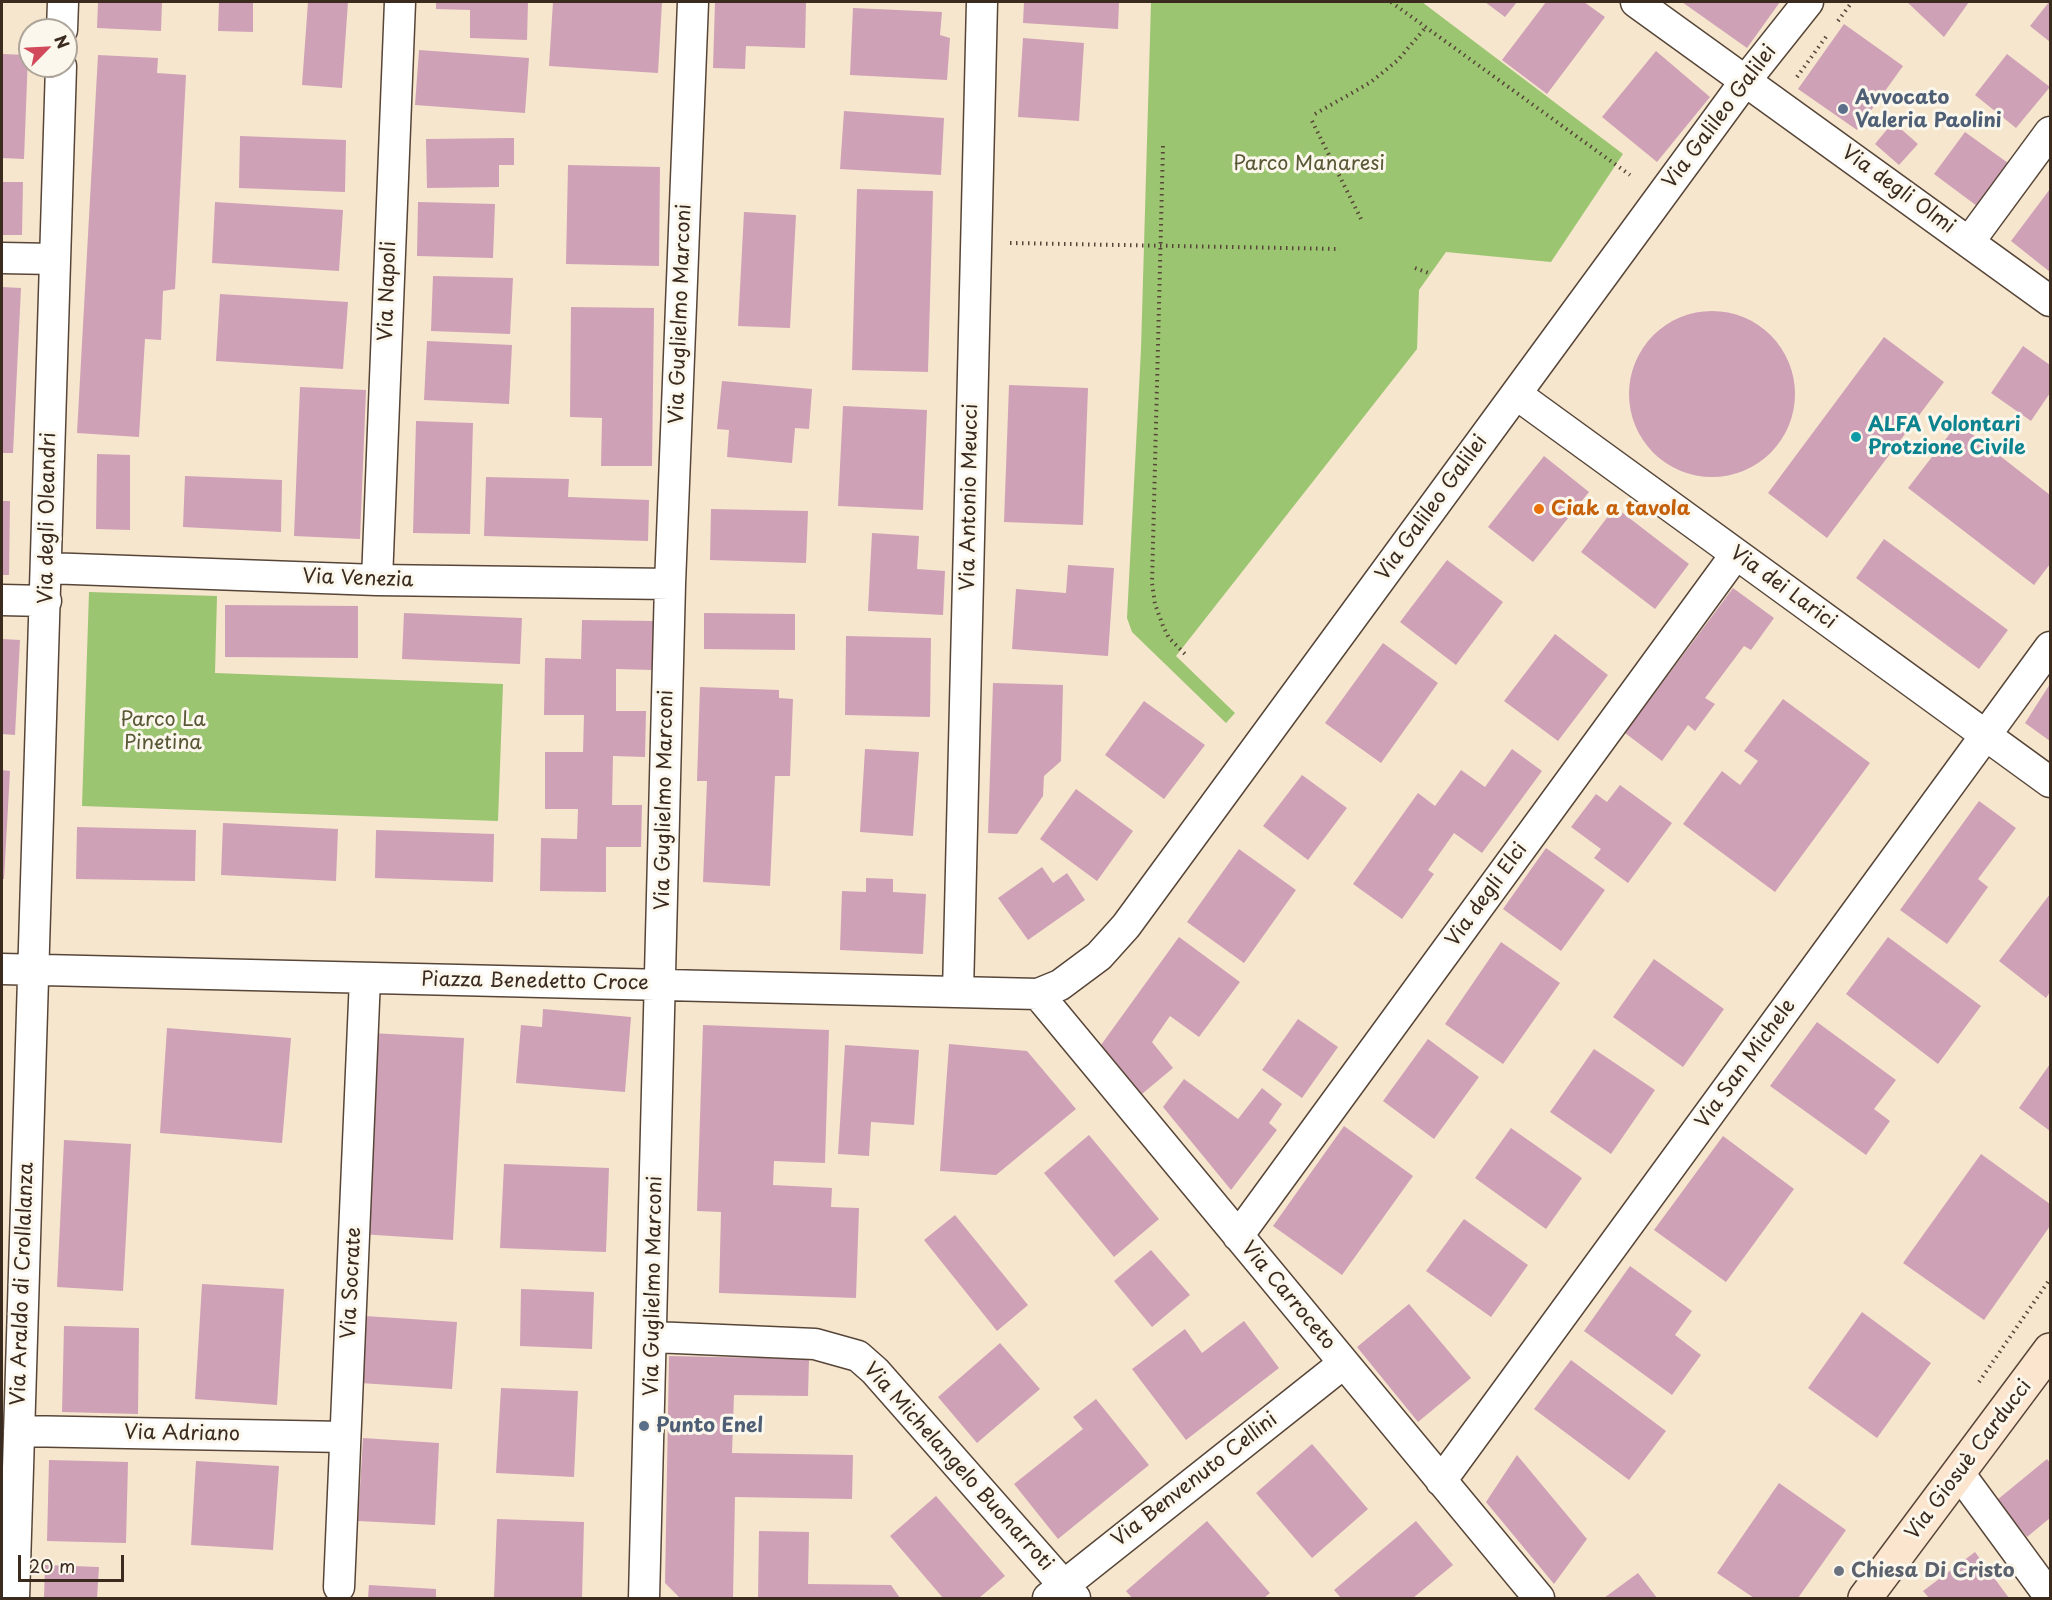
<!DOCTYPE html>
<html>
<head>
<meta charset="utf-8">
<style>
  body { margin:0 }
  #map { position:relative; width:2052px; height:1600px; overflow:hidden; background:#f6e6ce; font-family:"Playpen Sans",sans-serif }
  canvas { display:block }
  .frame { position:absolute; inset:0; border:3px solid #3b2a1e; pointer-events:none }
  .north { position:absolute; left:18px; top:18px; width:60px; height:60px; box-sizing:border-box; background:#fbf7ec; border:2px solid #aea59a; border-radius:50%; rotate:66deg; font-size:16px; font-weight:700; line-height:24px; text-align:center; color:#3b2a1e }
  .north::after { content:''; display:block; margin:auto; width:21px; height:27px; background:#d1495b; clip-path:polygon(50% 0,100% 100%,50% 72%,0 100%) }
  .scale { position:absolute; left:18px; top:1555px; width:106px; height:27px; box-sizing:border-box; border:3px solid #3b2a1e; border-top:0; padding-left:8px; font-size:18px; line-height:21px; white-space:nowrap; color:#3b2a1e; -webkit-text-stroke:4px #fbf7ec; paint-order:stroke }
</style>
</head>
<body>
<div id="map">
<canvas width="2052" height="1600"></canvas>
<div class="frame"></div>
<div class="north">N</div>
<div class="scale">20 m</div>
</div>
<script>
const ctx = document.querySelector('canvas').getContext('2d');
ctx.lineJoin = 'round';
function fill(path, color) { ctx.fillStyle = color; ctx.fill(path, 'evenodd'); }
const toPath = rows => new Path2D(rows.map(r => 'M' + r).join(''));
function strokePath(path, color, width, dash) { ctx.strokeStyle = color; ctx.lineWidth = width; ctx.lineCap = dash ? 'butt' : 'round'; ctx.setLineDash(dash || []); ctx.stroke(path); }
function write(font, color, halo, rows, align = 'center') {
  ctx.font = font + ' "Playpen Sans",sans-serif'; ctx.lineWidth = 6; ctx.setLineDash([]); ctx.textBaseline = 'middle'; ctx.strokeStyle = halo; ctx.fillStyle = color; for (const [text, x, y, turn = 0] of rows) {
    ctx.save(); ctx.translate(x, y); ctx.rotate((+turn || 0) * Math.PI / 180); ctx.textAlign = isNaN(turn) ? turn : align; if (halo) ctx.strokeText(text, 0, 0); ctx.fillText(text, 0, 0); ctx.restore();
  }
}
fill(toPath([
  [1151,2,1422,2,1623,154,1551,262,1446,252,1419,290,1417,349,1176,656,1235,713,1226,723,1132,632,1127,618,1141,349],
  [89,592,217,596,215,673,503,684,498,821,82,806]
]), '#9cc572');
fill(toPath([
  [98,2,162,2,161,31,97,28],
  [219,2,253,2,253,32,218,31],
  [308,2,348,2,342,88,302,85],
  [436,2,528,2,527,40,470,38,470,10,436,9],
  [553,2,662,2,658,73,549,66],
  [715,2,806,2,805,48,746,46,745,69,713,68],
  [1024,2,1119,2,1118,29,1023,23],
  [1485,2,1517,2,1505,17],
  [1546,2,1584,2,1605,17,1547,94,1502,60],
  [1682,2,1780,2,1747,48],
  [1907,2,1969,2,1944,37],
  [2049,2,2050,2,2050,42,2030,26],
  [853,8,942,12,940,35,950,38,947,80,850,75],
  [1844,24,1903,66,1857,130,1798,89],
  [1023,38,1084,43,1079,121,1018,117],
  [419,50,529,58,525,113,415,105],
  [1656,51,1710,97,1657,162,1602,117],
  [2,54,28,55,24,159,2,158],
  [2007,54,2050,87,2016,128,1975,95],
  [98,55,158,58,157,73,186,75,175,289,163,291,161,340,145,339,139,437,77,433],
  [844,111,944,118,941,175,840,169],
  [1893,122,1918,144,1899,165,1875,144],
  [1965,132,2008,163,1977,206,1934,174],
  [240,136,346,140,345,192,239,188],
  [514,138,514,165,499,165,499,187,427,188,426,139],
  [568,165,660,167,659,266,566,264],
  [2,182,23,182,22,235,2,235],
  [857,189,933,191,928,372,852,370],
  [2050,189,2050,272,2011,241],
  [215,202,343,210,339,271,212,263],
  [418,202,495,204,493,258,417,256],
  [744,212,796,215,790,328,738,326],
  [433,276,513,278,510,334,431,331],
  [2,287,21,288,13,453,2,453],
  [220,294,348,302,343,369,216,361],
  [571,307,654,308,652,466,601,466,602,418,570,417],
  '1629 394a83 83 0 1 1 166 0a83 83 0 1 1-166 0Z',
  [1884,337,1944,382,1827,538,1768,493],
  [427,341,512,345,509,404,424,400],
  [2023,346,2050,365,2050,393,2031,421,1991,393],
  [722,381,812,389,809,429,795,428,792,463,727,457,729,430,717,429],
  [1009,385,1088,388,1083,525,1004,522],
  [300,387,366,390,360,539,294,536],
  [843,406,927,410,923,510,838,506],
  [416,421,473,423,470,534,413,533],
  [1958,423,2050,495,2050,564,2034,585,1908,488],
  [97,454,130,455,130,530,96,529],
  [1544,456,1589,492,1533,562,1488,527],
  [185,476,282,480,281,532,183,527],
  [486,477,569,479,568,497,649,500,648,541,484,536],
  [2,501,10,501,9,575,2,575],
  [1615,507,1689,564,1655,609,1581,552],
  [711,509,808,511,806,563,710,560],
  [872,533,919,536,917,569,945,571,943,615,868,611],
  [1884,539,2008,630,1979,669,1856,578],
  [1447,560,1503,602,1456,665,1400,622],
  [1068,565,1114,568,1108,656,1012,649,1016,589,1066,593],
  [1733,588,1774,618,1751,650,1744,646,1705,698,1715,704,1695,731,1688,725,1662,761,1625,733],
  [225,605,358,606,358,658,225,657],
  [404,613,522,618,520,664,402,659],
  [704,613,795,614,795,650,704,649],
  [582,620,654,621,653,670,616,669,616,711,646,711,645,757,613,756,612,805,642,805,641,847,606,847,606,892,540,891,541,838,577,839,578,809,545,809,545,752,583,752,584,715,544,715,545,658,581,659],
  [1555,634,1608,675,1558,741,1504,701],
  [846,636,931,638,930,717,845,715],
  [2,639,20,640,15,735,2,734],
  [1383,643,1438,683,1381,763,1325,723],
  [993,683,1063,685,1061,761,1044,776,1043,796,1017,834,988,833],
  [2050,684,2050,741,2025,723],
  [700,687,779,690,779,698,793,699,790,776,775,776,770,886,703,882,707,781,697,781],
  [1783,699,1870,763,1775,892,1683,824,1722,771,1740,785,1758,761,1744,751],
  [1144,701,1205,745,1164,799,1105,755],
  [865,749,919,752,913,836,860,832],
  [1512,749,1542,771,1482,853,1454,833,1428,870,1434,874,1402,919,1353,884,1418,793,1435,806,1461,770,1485,787],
  [2,770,10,771,4,879,2,879],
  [1302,775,1347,808,1308,860,1263,826],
  [1620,785,1672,823,1628,883,1594,858,1601,849,1571,827,1596,794,1607,802],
  [1076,789,1133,831,1097,881,1040,839],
  [1979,801,2016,828,1978,879,1988,887,1947,944,1900,910],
  [223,823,338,829,336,881,221,875],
  [77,827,196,830,195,881,76,879],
  [376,830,494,834,493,882,375,878],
  [1546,848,1605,890,1561,951,1503,909],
  [1239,849,1296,890,1244,963,1187,922],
  [1042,867,1053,883,1067,873,1085,900,1028,940,998,898],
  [866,878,893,879,893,892,926,894,923,954,840,950,842,891,866,892],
  [2050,894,2050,992,2046,998,1999,961],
  [1179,937,1240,982,1199,1037,1170,1016,1152,1042,1173,1068,1142,1094,1101,1045],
  [1888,937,1981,1006,1938,1064,1846,994],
  [1501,942,1560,983,1503,1064,1445,1024],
  [1654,959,1724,1009,1683,1067,1613,1017],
  [543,1009,631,1017,625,1092,516,1083,521,1025,542,1027],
  [1298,1019,1338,1047,1302,1098,1262,1070],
  [1817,1022,1896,1080,1874,1109,1890,1121,1866,1155,1770,1086],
  [703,1025,829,1030,825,1163,774,1161,773,1185,832,1188,831,1207,859,1208,856,1298,719,1293,721,1212,697,1211],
  [167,1028,291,1038,282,1143,160,1133],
  [371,1033,464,1038,453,1240,360,1234],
  [1428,1039,1479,1077,1434,1139,1383,1101],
  [949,1044,1027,1051,1076,1109,996,1175,940,1171],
  [845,1045,919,1050,914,1125,871,1122,869,1156,838,1154],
  [1594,1049,1655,1090,1611,1154,1550,1112],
  [2050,1064,2050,1131,2019,1108],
  [1184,1079,1238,1119,1262,1088,1282,1104,1269,1123,1277,1130,1231,1190,1163,1107],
  [1344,1126,1413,1176,1342,1275,1273,1226],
  [1511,1128,1582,1178,1546,1229,1475,1178],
  [1089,1135,1159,1219,1114,1257,1044,1173],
  [1723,1136,1794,1189,1726,1282,1654,1230],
  [64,1140,131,1144,123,1291,57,1287],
  [1981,1154,2050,1204,2050,1226,1984,1320,1903,1263],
  [504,1164,609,1168,606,1252,500,1248],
  [955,1215,1028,1305,997,1331,924,1240],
  [1464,1219,1528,1265,1491,1317,1426,1271],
  [1151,1250,1190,1295,1152,1327,1114,1281],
  [1630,1266,1692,1311,1675,1335,1701,1355,1672,1395,1584,1331],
  [202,1284,284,1289,277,1405,195,1399],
  [521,1289,594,1292,592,1349,520,1346],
  [1409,1304,1471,1378,1418,1422,1357,1347],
  [1862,1312,1931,1363,1877,1438,1808,1388],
  [365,1316,457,1322,452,1389,360,1383],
  [1244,1321,1279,1368,1186,1440,1132,1369,1185,1329,1202,1353],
  [64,1326,139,1328,138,1414,62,1412],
  [1000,1343,1040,1389,977,1443,938,1397],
  [669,1356,809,1359,808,1396,734,1395,732,1453,853,1455,852,1499,735,1497,733,1598,680,1598,665,1583],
  [1571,1360,1666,1431,1629,1480,1534,1409],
  [501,1388,578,1391,574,1477,496,1473],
  [1096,1399,1149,1465,1058,1539,1014,1484,1083,1429,1073,1417],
  [363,1438,439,1443,435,1525,358,1521],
  [1312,1444,1368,1509,1312,1558,1256,1493],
  [1517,1455,1587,1539,1554,1584,1486,1502],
  [2047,1459,2050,1463,2050,1518,2027,1537,1997,1500],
  [49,1460,128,1462,126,1543,47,1541],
  [196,1461,279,1466,273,1550,191,1545],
  [1779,1483,1846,1530,1798,1598,1754,1598,1717,1573],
  [936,1496,1005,1576,979,1598,943,1598,890,1536],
  [497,1519,584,1522,582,1598,494,1598],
  [1207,1521,1270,1593,1264,1598,1132,1598,1126,1591],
  [1416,1521,1453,1565,1413,1598,1341,1598,1334,1590],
  [759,1531,809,1532,808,1584,891,1585,900,1598,758,1598],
  [1975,1552,2009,1598,1929,1598,1923,1591],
  [45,1565,99,1567,97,1598,44,1598],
  [1638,1573,1657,1598,1604,1598],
  [369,1585,436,1589,436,1598,368,1598]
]), '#cfa1b6');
const street = toPath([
  [1636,2,2050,301],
  [62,30,63,2],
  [1969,242,2050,132],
  [2,258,54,259],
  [1516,394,2050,782],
  [46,568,377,580,670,584],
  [377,580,400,2],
  [2,600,46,601],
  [2,969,1038,994,1060,985,1099,956,1126,926,1746,80,1808,2],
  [958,992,982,2],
  [1038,994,1539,1598],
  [1238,1236,1736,554],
  [653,1337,815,1344,858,1356,875,1371,1075,1598],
  [19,1431,345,1437],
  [1959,1473,2050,1597],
  [1441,1481,2050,647],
  [339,1587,365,978],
  [14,1598,61,66],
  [644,1598,670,584,693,2],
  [1048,1598,1344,1363]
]);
const secondary = toPath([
  [1865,1598,2050,1350]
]);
strokePath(street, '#574638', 33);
strokePath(secondary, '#574638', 36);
strokePath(toPath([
  [1391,2,1630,175],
  [1838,21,1852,2],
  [1797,77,1828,34],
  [1315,114,1371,82,1398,60,1426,27],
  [1312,121,1362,221],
  [1163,146,1152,583,1155,604,1163,626,1169,638,1185,654],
  [1010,243,1340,249],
  [1415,268,1431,274],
  [1979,1382,2050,1279]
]), '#574638', 4, [1.5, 4.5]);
strokePath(street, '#fff', 30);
strokePath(secondary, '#fce5cf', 33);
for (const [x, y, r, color] of [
  [1843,109,6,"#5c6f8a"],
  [1856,437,6,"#0f9aa8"],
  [1539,509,6,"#e8710a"],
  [644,1426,6,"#5c6f8a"],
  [1839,1571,6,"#6b7280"]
]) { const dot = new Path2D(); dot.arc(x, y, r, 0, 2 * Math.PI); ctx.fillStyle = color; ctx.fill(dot); strokePath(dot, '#fbf7ec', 2); }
write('bold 20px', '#4e5e75', '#fbf7ec', [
  ["Avvocato",1855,98],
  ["Valeria Paolini",1855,121],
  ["Punto Enel",656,1426]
], 'left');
write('20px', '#3b2a1e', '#fbf7ec', [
  ["Via Galileo Galilei",1720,117,-53],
  ["Via degli Olmi",1898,190,36],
  ["Via Napoli",388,291,-88],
  ["Via Guglielmo Marconi",681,314,-88],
  ["Via Antonio Meucci",970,497,-89],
  ["Via Galileo Galilei",1432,508,-54],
  ["Via degli Oleandri",48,518,-89],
  ["Via Venezia",358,579,2],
  ["Via dei Larici",1783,588,36],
  ["Via Guglielmo Marconi",665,800,-89],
  ["Via degli Elci",1487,895,-54],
  ["Piazza Benedetto Croce",535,982,1],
  ["Via San Michele",1746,1064,-54],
  ["Via Socrate",352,1283,-87],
  ["Via Araldo di Crollalanza",23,1284,-88],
  ["Via Guglielmo Marconi",654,1286,-89],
  ["Via Carroceto",1288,1296,50],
  ["Via Adriano",182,1434,1],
  ["Via Giosuè Carducci",1969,1460,-53],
  ["Via Michelangelo Buonarroti",958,1467,48],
  ["Via Benvenuto Cellini",1195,1480,-38]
]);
write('20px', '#585837', '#fbf7ec', [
  ["Parco Manaresi",1309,164],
  ["Parco La",163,720],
  ["Pinetina",163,743]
]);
write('bold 20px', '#0d838f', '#fbf7ec', [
  ["ALFA Volontari",1868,425],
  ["Protzione Civile",1868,448]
], 'left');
write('bold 20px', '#c56008', '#fbf7ec', [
  ["Ciak a tavola",1551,509]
], 'left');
write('bold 20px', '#5b616d', '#fbf7ec', [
  ["Chiesa Di Cristo",1851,1571]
], 'left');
</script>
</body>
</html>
